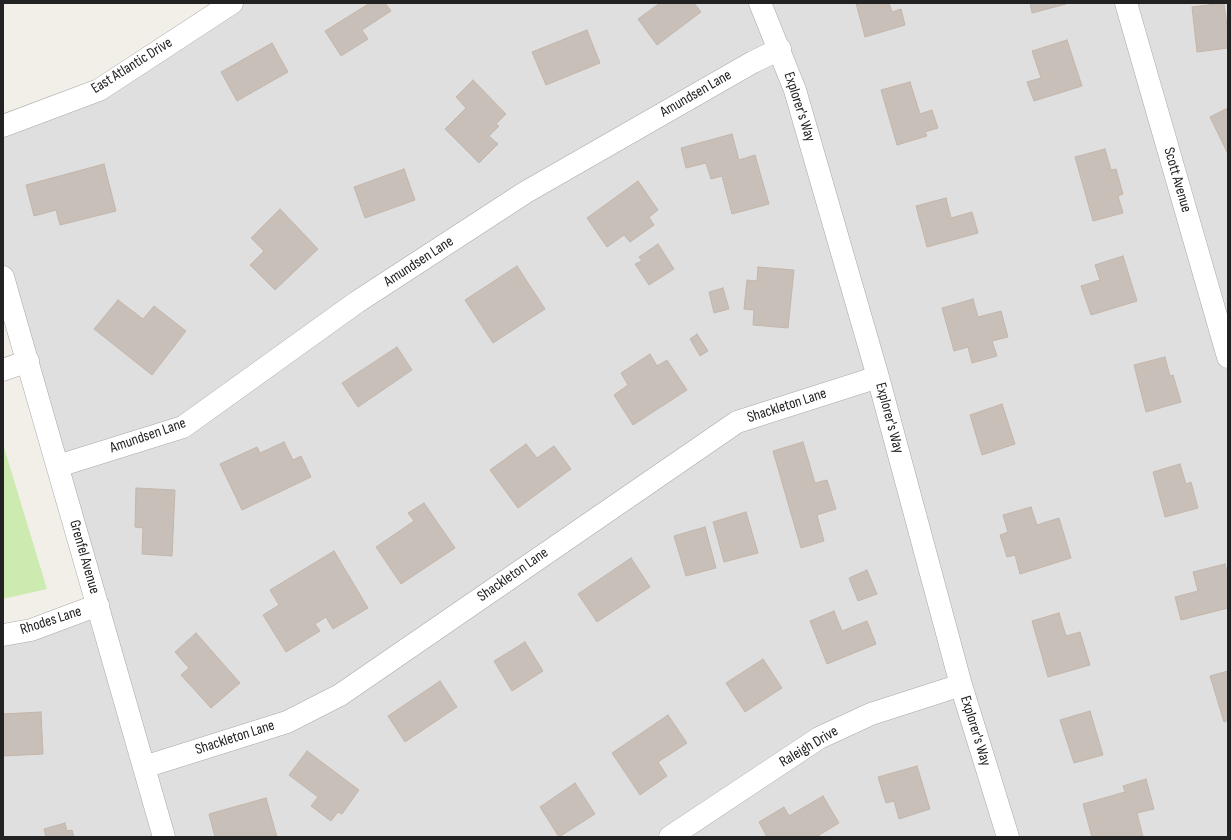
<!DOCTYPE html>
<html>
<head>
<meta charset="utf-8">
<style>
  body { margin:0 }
  #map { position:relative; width:1231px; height:840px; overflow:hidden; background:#f2efe9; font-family:"Sofia Sans Condensed",sans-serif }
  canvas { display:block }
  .frame { position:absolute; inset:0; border:4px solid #222; pointer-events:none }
</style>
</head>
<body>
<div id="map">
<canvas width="1231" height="840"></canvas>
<div class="frame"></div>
</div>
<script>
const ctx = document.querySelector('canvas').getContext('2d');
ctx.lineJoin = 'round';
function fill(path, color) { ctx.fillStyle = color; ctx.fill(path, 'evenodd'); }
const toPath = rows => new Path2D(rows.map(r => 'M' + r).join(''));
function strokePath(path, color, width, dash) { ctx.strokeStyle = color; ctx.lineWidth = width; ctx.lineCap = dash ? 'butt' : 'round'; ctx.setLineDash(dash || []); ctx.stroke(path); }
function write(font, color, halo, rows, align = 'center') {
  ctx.font = font + ' "Sofia Sans Condensed",sans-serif'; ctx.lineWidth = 3; ctx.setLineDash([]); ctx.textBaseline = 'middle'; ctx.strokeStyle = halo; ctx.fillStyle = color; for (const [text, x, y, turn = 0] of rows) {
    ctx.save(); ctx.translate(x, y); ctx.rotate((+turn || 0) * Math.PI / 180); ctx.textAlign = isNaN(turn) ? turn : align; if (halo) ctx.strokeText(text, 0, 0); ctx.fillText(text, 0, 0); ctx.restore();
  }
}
fill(toPath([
  [232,3,1228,3,1228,837,3,837,3,635,98,605,3,277,3,126,99,90]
]), '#e0dfdf');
fill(toPath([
  [3,444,47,589,3,599]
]), '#cdebb0');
const building = toPath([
  [370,3,385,3,391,11,362,30,368,39,341,56,325,31,370,3],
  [660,3,694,3,701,12,657,45,638,19,660,3],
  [856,3,889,3,892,12,901,9,905,25,865,37,856,3],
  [1030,3,1066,3,1066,4,1032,13,1030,3],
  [1224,3,1227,26,1228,26,1228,48,1197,52,1192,7,1224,3],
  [587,30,600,63,546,85,532,52,587,30],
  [1067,40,1082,86,1034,101,1027,82,1041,78,1032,51,1067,40],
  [272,43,288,72,237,101,221,72,272,43],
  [473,80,506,114,496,124,499,126,489,136,498,144,479,163,445,129,466,108,456,97,473,80],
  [910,82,920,114,932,110,938,128,925,132,927,136,897,145,881,90,910,82],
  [1228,108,1228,154,1210,117,1228,108],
  [732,134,739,160,755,155,769,204,732,214,722,176,711,179,706,163,686,168,681,148,732,134],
  [1105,149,1111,170,1116,169,1123,194,1118,196,1123,213,1093,221,1075,157,1105,149],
  [104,164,116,211,60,225,56,210,34,216,26,185,104,164],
  [404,169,415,200,365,218,354,187,404,169],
  [638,181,658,210,649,217,654,225,630,242,624,235,607,247,587,218,638,181],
  [946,198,951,218,972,212,978,233,927,247,916,206,946,198],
  [280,209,318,249,275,290,250,265,264,251,251,238,280,209],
  [658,244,674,269,649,285,635,264,642,261,639,257,658,244],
  [1123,256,1137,301,1091,315,1081,286,1100,280,1095,265,1123,256],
  [517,266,545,309,493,343,465,300,517,266],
  [758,267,794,270,788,328,753,325,754,310,744,309,747,280,757,281,758,267],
  [723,288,729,309,714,313,709,292,723,288],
  [973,299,978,317,1001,311,1008,337,992,341,997,356,972,363,968,347,954,351,942,308,973,299],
  [118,300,143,319,154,306,186,331,152,375,94,329,118,300],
  [697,334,708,351,700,356,690,339,697,334],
  [397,347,412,370,358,407,342,383,397,347],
  [650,354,657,366,667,360,687,390,633,425,614,395,628,385,621,373,650,354],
  [1165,357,1170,376,1173,375,1181,402,1146,412,1134,365,1165,357],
  [1002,404,1015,444,982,455,970,415,1002,404],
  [284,442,293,460,301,456,311,477,242,510,220,464,257,447,260,453,284,442],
  [803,442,815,483,827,480,836,509,817,515,824,541,801,548,773,451,803,442],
  [526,444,537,458,554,446,571,469,518,508,490,470,526,444],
  [1180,464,1186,484,1191,482,1198,508,1165,517,1153,472,1180,464],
  [136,488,175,490,172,556,142,554,143,528,135,527,136,488],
  [424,503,455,548,401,584,376,547,414,521,408,513,424,503],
  [1031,507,1037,525,1059,518,1071,558,1020,574,1015,555,1007,557,1000,535,1008,532,1003,515,1031,507],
  [746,512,758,553,724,562,713,522,746,512],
  [705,527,716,568,686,576,674,536,705,527],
  [334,551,368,608,333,629,326,617,315,624,320,631,286,652,263,615,279,605,270,590,334,551],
  [631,558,650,587,597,622,578,594,631,558],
  [1225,564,1228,576,1228,608,1181,620,1175,597,1198,591,1193,572,1225,564],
  [867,570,877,594,858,601,849,578,867,570],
  [834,611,842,631,867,621,876,644,827,664,810,621,834,611],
  [1059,613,1066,636,1080,632,1090,665,1048,677,1032,621,1059,613],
  [196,633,240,683,211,708,181,675,189,668,175,652,196,633],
  [525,642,543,671,512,691,494,661,525,642],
  [763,659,782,688,745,712,726,683,763,659],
  [1228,671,1228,720,1224,722,1210,676,1228,671],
  [440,681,457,707,405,742,388,716,440,681],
  [1090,711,1103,755,1074,763,1060,720,1090,711],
  [41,712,43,754,3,756,3,714,41,712],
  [668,715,687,743,658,762,667,776,640,795,612,753,668,715],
  [307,751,359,790,342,814,338,812,331,821,311,806,318,797,289,775,307,751],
  [917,766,930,809,899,819,894,801,886,803,878,777,917,766],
  [1146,779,1154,809,1137,813,1143,837,1092,837,1083,804,1125,792,1123,786,1146,779],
  [575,783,595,814,559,837,540,807,575,783],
  [823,796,839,823,816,837,767,837,759,822,784,807,789,816,823,796],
  [266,798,277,837,215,837,209,814,266,798],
  [65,823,67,831,72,830,74,837,46,837,44,829,65,823]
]);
fill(building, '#c7bfb8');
strokePath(building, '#c4b6ab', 1);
const minor = toPath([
  [760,3,795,90,878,377,961,685,1008,837],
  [1126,3,1228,357],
  [3,126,99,90,232,3],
  [3,277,164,837],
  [3,370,28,361],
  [58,466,183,427,357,302,526,192,753,62,780,49],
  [3,635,31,630,98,605],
  [144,767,287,722,340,695,737,422,878,377],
  [670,837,819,738,871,714,961,685]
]);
strokePath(minor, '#a9a9a9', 23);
strokePath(minor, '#fff', 22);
write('15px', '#222', '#fff', [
  ["East Atlantic Drive",132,66,-32],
  ["Amundsen Lane",696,94,-30],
  ["Explorer's Way",799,107,72],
  ["Scott Avenue",1177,180,74],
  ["Amundsen Lane",419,262,-33],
  ["Shackleton Lane",787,406,-18],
  ["Explorer's Way",889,418,75],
  ["Amundsen Lane",148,436,-19],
  ["Grenfel Avenue",84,557,74],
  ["Shackleton Lane",513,575,-35],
  ["Rhodes Lane",51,621,-18],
  ["Explorer's Way",975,731,73],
  ["Shackleton Lane",235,738,-18],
  ["Raleigh Drive",809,747,-31]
]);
</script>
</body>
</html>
